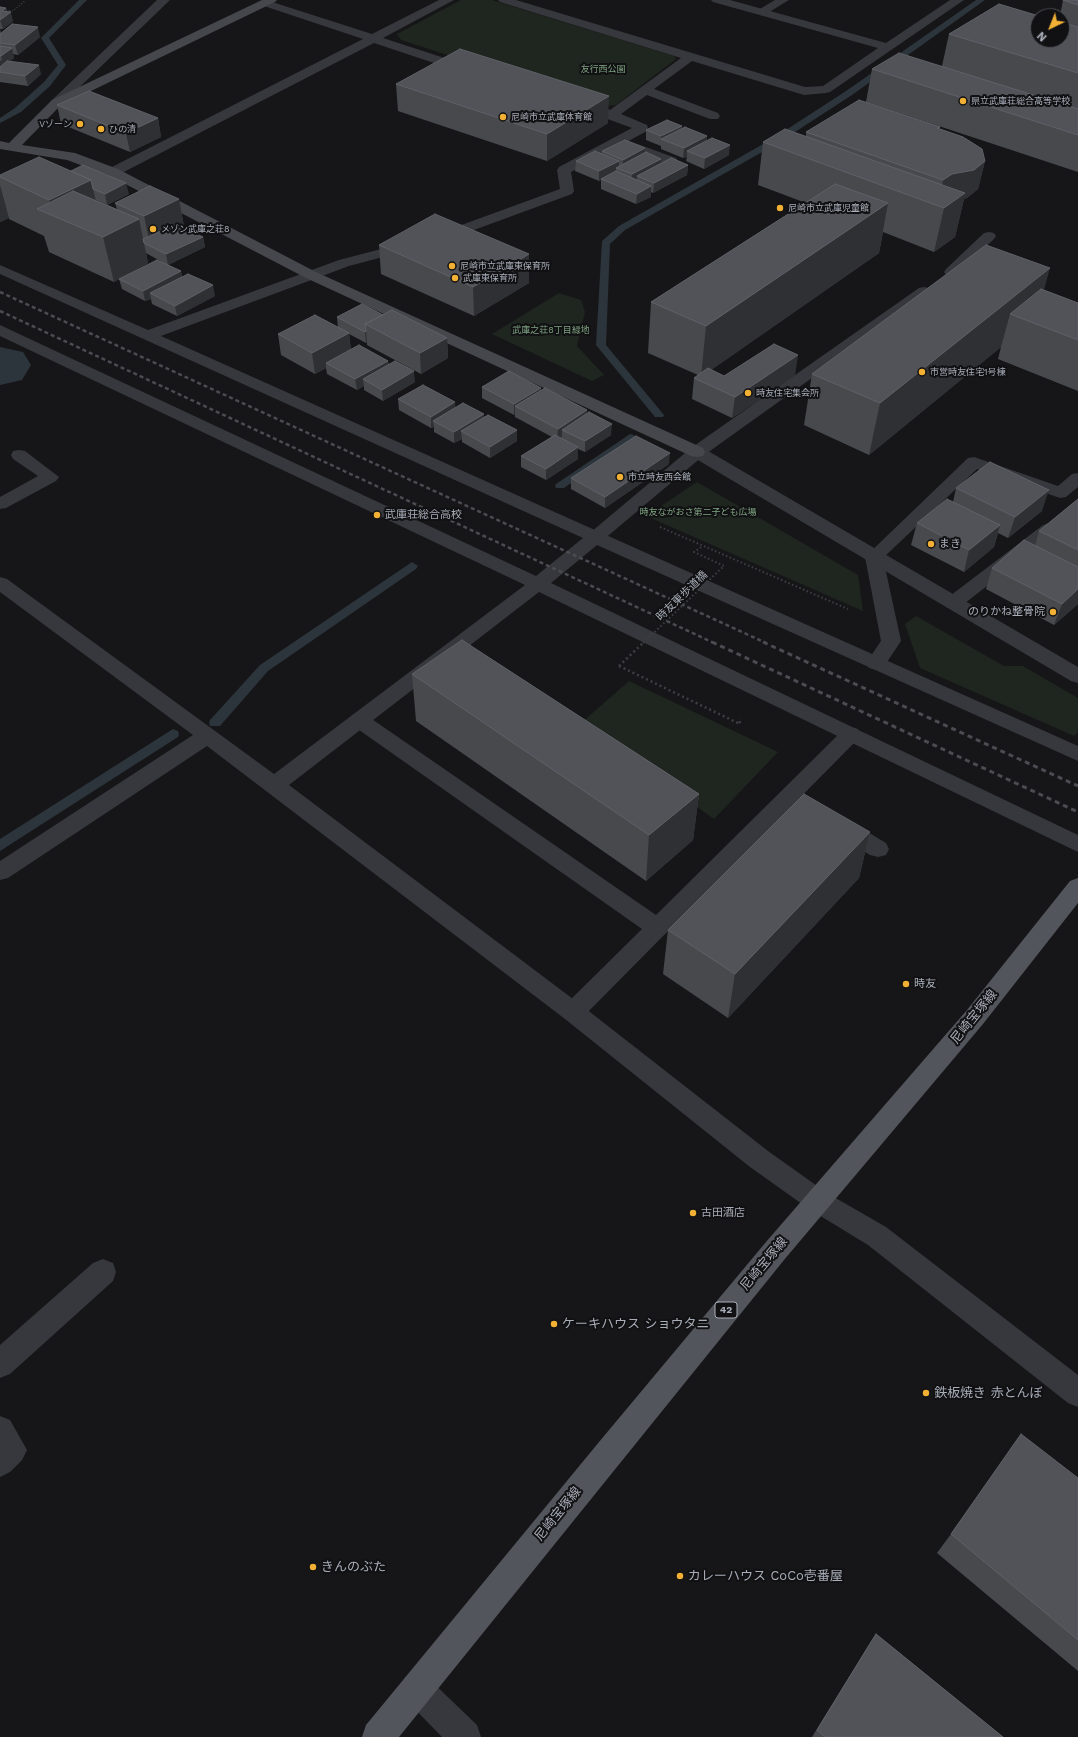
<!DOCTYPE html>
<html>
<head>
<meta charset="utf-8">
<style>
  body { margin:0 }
  #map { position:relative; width:1078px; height:1737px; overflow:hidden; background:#161618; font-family:"Work Sans",sans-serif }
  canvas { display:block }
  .north { position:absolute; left:1030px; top:8px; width:40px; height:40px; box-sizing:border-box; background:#111113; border:1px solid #4d4f55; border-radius:50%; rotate:223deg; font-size:11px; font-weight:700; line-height:16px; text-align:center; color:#a8adb8 }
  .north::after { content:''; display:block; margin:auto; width:14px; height:18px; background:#f2b134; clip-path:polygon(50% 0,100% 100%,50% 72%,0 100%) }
</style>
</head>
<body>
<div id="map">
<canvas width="1078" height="1737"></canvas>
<div class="north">N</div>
</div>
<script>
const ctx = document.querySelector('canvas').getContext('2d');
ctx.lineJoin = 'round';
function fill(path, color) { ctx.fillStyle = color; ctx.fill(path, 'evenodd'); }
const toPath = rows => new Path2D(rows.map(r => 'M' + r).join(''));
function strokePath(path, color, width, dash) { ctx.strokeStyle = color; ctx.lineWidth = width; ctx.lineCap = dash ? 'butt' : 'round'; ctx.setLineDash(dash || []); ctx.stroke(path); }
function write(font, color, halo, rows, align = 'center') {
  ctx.font = font + ' "Work Sans","Noto Sans JP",sans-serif'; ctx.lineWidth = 4; ctx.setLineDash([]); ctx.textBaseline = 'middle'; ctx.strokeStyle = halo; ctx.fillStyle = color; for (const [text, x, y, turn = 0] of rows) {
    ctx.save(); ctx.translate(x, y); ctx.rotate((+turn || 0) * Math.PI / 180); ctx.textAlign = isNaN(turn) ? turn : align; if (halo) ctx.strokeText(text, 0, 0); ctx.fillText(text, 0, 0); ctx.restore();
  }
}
fill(toPath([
  [461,0,492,0,674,56,676,59,616,105,606,106,401,40,397,34],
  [559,293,581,300,585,312,577,346,604,375,592,381,492,334],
  [697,482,858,575,863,611,646,516],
  [916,616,1004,666,1023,666,1078,698,1078,732,1074,736,920,668,905,624],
  [629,681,778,752,714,819,580,724]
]), '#1e261f');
fill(toPath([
  [79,0,87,0,49,38,66,65,50,86,21,112,0,123,0,118,15,108,44,82,58,65,41,38,79,0],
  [976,0,985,0,852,95,778,143,625,230,610,244,606,345,664,415,663,417,655,417,596,345,602,241,619,226,772,139,846,91,976,0],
  [630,434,634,435,635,437,634,439,564,488,556,488,555,486,556,484,630,434],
  [412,562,418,566,416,569,268,671,220,726,210,726,209,723,210,720,260,665,412,562],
  [173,729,178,731,179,734,178,737,0,851,0,839,173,729]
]), '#2c353c');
fill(toPath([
  [0,347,23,352,31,365,22,380,0,385,0,347]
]), '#2c353c');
strokePath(toPath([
  [0,9,13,11,26,0]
]), '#3d3f44', 1.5, [1, 2]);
strokePath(toPath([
  [660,527,848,609]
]), '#3d3f44', 2, [1.5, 2.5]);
strokePath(toPath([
  [619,666,740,724,739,718]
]), '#3d3f44', 2.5, [2, 3]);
fill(toPath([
  [775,0,789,0,766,14,758,14,756,12,758,10,775,0],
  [618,137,676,158,678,161,676,164,671,165,666,164,613,144,611,141,613,138,618,137],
  [989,232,994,233,996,236,994,239,956,275,946,275,944,272,946,269,984,233,989,232],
  [924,287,929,288,931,291,929,294,703,456,603,540,597,542,591,540,588,536,591,532,691,448,919,288,924,287],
  [19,450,25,451,59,477,56,481,6,508,0,509,0,497,38,476,13,459,11,455,13,451,19,450],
  [974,457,1058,486,1072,474,1078,473,1078,487,1066,497,1060,498,977,469,883,558,901,641,883,668,876,670,869,668,866,663,881,641,865,557,968,458,974,457],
  [1049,523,1055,525,1058,529,1055,533,960,607,953,609,946,607,944,603,946,599,1043,525,1049,523],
  [359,713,366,715,656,915,844,729,851,727,858,729,861,734,858,739,581,1019,573,1022,565,1019,561,1012,565,1005,642,929,352,725,349,720,352,715,359,713],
  [843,820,851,822,886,843,889,849,886,855,878,857,870,855,835,834,832,828,835,822,843,820]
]), '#37383d');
fill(toPath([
  [157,0,170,0,60,106,52,106,50,103,52,100,157,0],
  [439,0,454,0,383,38,472,67,474,70,472,73,464,73,374,43,118,175,113,176,108,175,106,172,108,169,363,39,261,5,259,3,261,1,269,1,372,34,439,0],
  [498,0,516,0,805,87,823,86,878,48,713,2,711,0,730,0,886,43,950,0,964,0,830,92,826,93,804,95,692,61,654,89,718,113,720,116,718,119,710,119,647,95,621,114,647,125,648,128,647,131,571,172,574,191,572,194,444,241,434,241,432,238,434,235,560,189,557,170,559,167,632,128,575,107,573,104,575,101,583,101,610,110,681,58,500,2,498,0],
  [408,242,413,243,415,246,413,249,349,266,161,336,1078,746,1078,761,597,545,551,583,1078,835,1078,852,539,592,289,785,581,1005,768,1151,827,1193,886,1227,1078,1375,1078,1407,1068,1403,868,1245,809,1209,750,1167,565,1019,207,746,8,878,0,880,0,861,193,735,0,592,0,577,7,579,274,774,525,585,0,336,0,325,536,576,583,538,0,274,0,265,148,330,339,260,408,242],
  [697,447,703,448,1078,667,1078,683,1071,681,691,456,689,452,691,448,697,447],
  [103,1259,113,1263,116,1272,113,1281,10,1374,0,1378,0,1345,93,1263,103,1259],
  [0,1416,10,1420,27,1450,22,1460,10,1472,0,1477,0,1416],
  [416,1672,427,1677,477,1725,481,1737,442,1737,405,1699,400,1688,405,1677,416,1672]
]), '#37383d');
fill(toPath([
  [262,0,277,0,275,2,60,106,22,145,75,153,118,169,316,272,703,448,705,452,703,456,697,457,691,456,306,278,108,175,67,160,0,149,0,141,9,143,52,100,262,0]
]), '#45474d');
fill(toPath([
  [1078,878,1078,903,983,1024,784,1260,399,1737,362,1737,366,1725,599,1442,766,1242,967,1010,1070,881,1078,878]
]), '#53555c');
strokePath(toPath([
  [0,292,766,643],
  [0,311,714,643]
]), '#4a4c52', 2.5, [4, 3]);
strokePath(toPath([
  [712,642,1078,812],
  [763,642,1078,786]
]), '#4a4c52', 3, [5, 4]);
strokePath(toPath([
  [643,643,724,566,694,552,703,546]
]), '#3d3f44', 2, [1.5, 2.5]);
strokePath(toPath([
  [619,666,644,642]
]), '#3d3f44', 2.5, [2, 3]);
fill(toPath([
  [1063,0,1078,0,1078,172,866,102,872,69,942,66,949,34,1062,40,1062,16,1060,16],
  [0,7,6,8,7,11,13,21,3,29,0,29],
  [0,29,1,33,40,37,18,55,13,54,14,58,10,61,41,74,28,86,0,82],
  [396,84,608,123,547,161,398,111],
  [57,105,158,118,161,137,130,152,61,124],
  [682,126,682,129,707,141,729,155,704,169,686,161,687,157,683,158,661,149,661,146,646,140,646,130],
  [940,127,939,129,985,161,978,189,967,198,964,199,955,237,934,252,883,232,879,253,711,370,724,376,795,376,732,418,692,399,694,378,698,375,648,353,651,302,806,203,758,185,763,142,806,136,806,132],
  [602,151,645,153,661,159,661,164,688,165,687,175,653,193,651,192,651,197,636,204,601,189,601,180,599,181,575,171,576,161,602,154],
  [71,171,129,194,107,205,95,200,96,200,117,209,115,203,179,199,184,227,203,237,205,247,168,265,181,271,182,277,215,296,177,316,152,304,151,299,145,301,122,289,119,279,162,262,146,253,148,263,114,282,49,252,44,236,9,219,9,218,0,222,0,175],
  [379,245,529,254,529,283,474,316,381,274],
  [1044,290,1078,303,1078,391,998,359,1001,347,869,455,804,425,812,374],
  [383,315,447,338,448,358,421,374,367,345,367,342,366,343,349,334,351,350,388,361,389,365,415,382,383,401,364,390,364,386,357,390,327,374,326,368,315,374,281,355,278,334,338,328,337,317],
  [482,387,541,388,541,391,587,410,586,414,611,435,585,452,578,449,578,459,546,480,521,467,521,456,552,437,515,417,515,415,514,415,482,398],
  [398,399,456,408,484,417,517,441,490,458,462,442,462,439,454,443,434,432,434,427,431,428,399,410],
  [669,464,605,508,571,489,571,478],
  [956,488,1042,511,1008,538,998,533,994,547,964,572,911,545,917,523,953,502],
  [1078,499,1078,604,1054,625,986,589,992,568,1035,546,1039,531],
  [412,674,699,794,693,840,646,881,416,721],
  [870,832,859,878,728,1018,663,974,668,930],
  [1078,1478,1078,1671,937,1553,951,1534],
  [876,1634,1003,1737,812,1737,868,1646]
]), '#47494d');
fill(toPath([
  [6,8,8,14,11,12,13,21,3,29,0,20,2,11],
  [38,27,40,37,18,55,15,45],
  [12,48,14,58,4,65,0,72,0,61,2,60,1,56],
  [39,65,41,74,28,86,25,76],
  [609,96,608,123,547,161,547,134],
  [158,118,161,137,130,152,126,133],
  [682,126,681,136,661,139,661,146,661,136],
  [707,136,707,146,687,151,687,157,683,158,684,148],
  [730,145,729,155,704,169,705,158],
  [645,148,645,158,622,170,623,160],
  [661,159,661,169,637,176,637,181,631,185,632,174],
  [619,161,619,169,616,168,616,172,601,179,601,180,599,181,599,171],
  [985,161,978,189,967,198,964,199,955,237,934,252,944,208,938,206,943,180,952,174],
  [688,165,687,175,653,193,654,183],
  [91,180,101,223,53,216,49,200],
  [126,183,129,194,107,205,105,194],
  [0,185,9,218,0,222],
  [651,186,651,197,636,204,637,194],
  [179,199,184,227,150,244,144,216],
  [888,203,879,253,701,377,706,326],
  [139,219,148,263,114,282,103,237],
  [203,237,205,247,168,265,166,254],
  [529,254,529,283,474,316,473,287],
  [1050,268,1036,319,1010,314,1001,347,869,455,880,403],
  [181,271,183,282,150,293,151,299,145,301,143,291],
  [213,285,215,296,177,316,175,306],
  [366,331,367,342,366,343,365,332],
  [349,333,351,354,326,363,326,368,315,374,312,353],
  [447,338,448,358,421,374,420,353],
  [798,355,795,376,732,418,735,397],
  [388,361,389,372,363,379,364,386,357,390,355,379],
  [414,371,415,382,383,401,382,390],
  [541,388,541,398,515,406,515,415,514,415,514,404],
  [455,402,456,413,433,421,434,427,431,428,431,417],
  [587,410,586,421,562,430,562,437,557,440,558,429],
  [484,414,484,425,461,431,462,439,454,443,454,432],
  [612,424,611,435,585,452,585,441],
  [517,430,517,441,490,458,490,447],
  [578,447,578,459,546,480,546,469],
  [670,453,669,464,605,508,605,497],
  [1049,490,1042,511,1008,538,1015,517],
  [1000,525,994,547,964,572,969,550],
  [1078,589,1078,604,1054,625,1062,604],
  [699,794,693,840,646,881,649,835],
  [870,832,859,878,728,1018,735,974]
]), '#2f3033');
const building = toPath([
  [1063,0,1078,0,1078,5,1063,0],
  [999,4,1039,16,1038,16,1038,40,1062,40,1062,23,1078,27,1078,73,949,34,999,4],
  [0,7,6,8,2,11,11,12,0,20,0,7],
  [12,24,38,27,15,45,0,43,0,34,12,24],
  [0,46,12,48,1,56,0,56,0,46],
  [460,49,609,96,547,134,396,84,460,49],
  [899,53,1078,109,1078,135,872,69,899,53],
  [7,61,39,65,25,76,0,72,0,67,7,61],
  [89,91,158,118,126,133,57,105,89,91],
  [859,100,940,127,937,128,963,137,982,149,985,161,974,170,952,174,943,180,806,132,859,100],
  [667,120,682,126,661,136,646,130,667,120],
  [685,127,707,136,684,148,661,139,685,127],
  [785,129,965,193,944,208,763,142,785,129],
  [712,138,730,145,705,158,687,151,712,138],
  [625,140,645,148,623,160,602,151,625,140],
  [595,151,619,161,599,171,576,161,595,151],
  [646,152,661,159,632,174,616,168,646,152],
  [39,157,91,180,49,200,0,177,0,175,39,157],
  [671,158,688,165,654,183,637,176,671,158],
  [83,165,126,183,105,194,93,189,91,180,71,171,83,165],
  [616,171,651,186,637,194,601,179,616,171],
  [835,184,888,203,706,326,651,302,835,184],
  [150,186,179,199,144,216,115,203,150,186],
  [73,191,139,219,103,237,37,209,73,191],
  [435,214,529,254,473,287,379,245,435,214],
  [177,224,203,237,166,254,144,243,143,239,177,224],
  [986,245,1050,268,880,403,812,374,986,245],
  [157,260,181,271,143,291,119,279,157,260],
  [188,274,213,285,175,306,150,293,188,274],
  [1041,289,1078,303,1078,340,1010,314,1041,289],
  [362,304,383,315,365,324,366,331,365,332,337,317,362,304],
  [392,310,447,338,420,353,365,324,392,310],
  [315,315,349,333,312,353,278,334,315,315],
  [774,344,798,355,735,397,694,378,708,368,724,376,774,344],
  [359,345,388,361,355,379,326,363,359,345],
  [395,361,414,371,382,390,363,379,395,361],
  [509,371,541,388,514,404,482,387,509,371],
  [423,385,455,402,431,417,398,399,423,385],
  [545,388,587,410,558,429,515,406,545,388],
  [463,403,484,414,454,432,433,421,463,403],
  [589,412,612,424,585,441,562,430,589,412],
  [488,415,517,430,490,447,461,431,488,415],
  [555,435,578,447,546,469,521,456,555,435],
  [636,436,670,453,605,497,571,478,636,436],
  [990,462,1049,490,1015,517,956,488,990,462],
  [947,499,1000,525,969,550,917,523,947,499],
  [1078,499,1078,550,1039,531,1078,499],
  [1024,540,1078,567,1078,589,1062,604,992,568,1024,540],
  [462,640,699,794,649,835,412,674,462,640],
  [804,794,870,832,735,974,668,930,804,794],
  [1021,1434,1078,1478,1078,1640,951,1534,1021,1434],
  [876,1634,1003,1737,825,1737,817,1730,876,1634]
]);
fill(building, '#525359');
strokePath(building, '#5f6168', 1);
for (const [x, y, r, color] of [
  [963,101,4,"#f2b134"],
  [503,117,4,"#f2b134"],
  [80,124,4,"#f2b134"],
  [101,129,4,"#f2b134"],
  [780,208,4,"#f2b134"],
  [153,229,4,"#f2b134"],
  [452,266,4,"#f2b134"],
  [455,278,4,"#f2b134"],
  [922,372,4,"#f2b134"],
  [748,393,4,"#f2b134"],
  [620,477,4,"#f2b134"],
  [377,515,4,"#f2b134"],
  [931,544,4,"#f2b134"],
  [1053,612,4,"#f2b134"],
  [906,984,4,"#f2b134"],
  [693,1213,4,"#f2b134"],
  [554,1324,4,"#f2b134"],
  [926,1393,4,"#f2b134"],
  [313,1567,4,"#f2b134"],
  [680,1576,4,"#f2b134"]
]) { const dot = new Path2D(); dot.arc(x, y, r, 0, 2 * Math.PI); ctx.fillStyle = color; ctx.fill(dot); strokePath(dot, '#111113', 1.5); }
write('9px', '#7fa381', '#111113', [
  ["友行西公園",603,69],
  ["武庫之荘8丁目緑地",551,330],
  ["時友ながおさ第二子ども広場",698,512]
]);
write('9px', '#a8adb8', '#111113', [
  ["県立武庫荘総合高等学校",971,101],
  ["尼崎市立武庫体育館",511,117],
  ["Vゾーン",72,124,"right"],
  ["ひの清",109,129],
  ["尼崎市立武庫児童館",788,208],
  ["メゾン武庫之荘8",161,229],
  ["尼崎市立武庫東保育所",460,266],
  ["武庫東保育所",463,278],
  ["市営時友住宅1号棟",930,372],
  ["時友住宅集会所",756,393],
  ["市立時友西会館",628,477]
], 'left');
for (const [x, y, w] of [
  [726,1310,22]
]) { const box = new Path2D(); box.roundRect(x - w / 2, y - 8, w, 16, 3); ctx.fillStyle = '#111113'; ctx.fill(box); strokePath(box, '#a8adb8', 1); }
write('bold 10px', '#a8adb8', null, [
  ["42",726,1310]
]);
write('11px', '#a8adb8', '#111113', [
  ["武庫荘総合高校",385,515],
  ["まき",939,544],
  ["のりかね整骨院",1045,612,"right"],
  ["時友",914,984],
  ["古田酒店",701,1213]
], 'left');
write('11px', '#a8adb8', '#111113', [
  ["時友東歩道橋",682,596,-44]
]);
write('13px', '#a8adb8', '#111113', [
  ["尼崎宝塚線",974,1017,-51],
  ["尼崎宝塚線",764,1264,-50],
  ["尼崎宝塚線",558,1514,-51]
]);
write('13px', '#a8adb8', '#111113', [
  ["ケーキハウス ショウタニ",562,1324],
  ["鉄板焼き 赤とんぼ",934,1393],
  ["きんのぶた",321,1567],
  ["カレーハウス CoCo壱番屋",688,1576]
], 'left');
</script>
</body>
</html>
